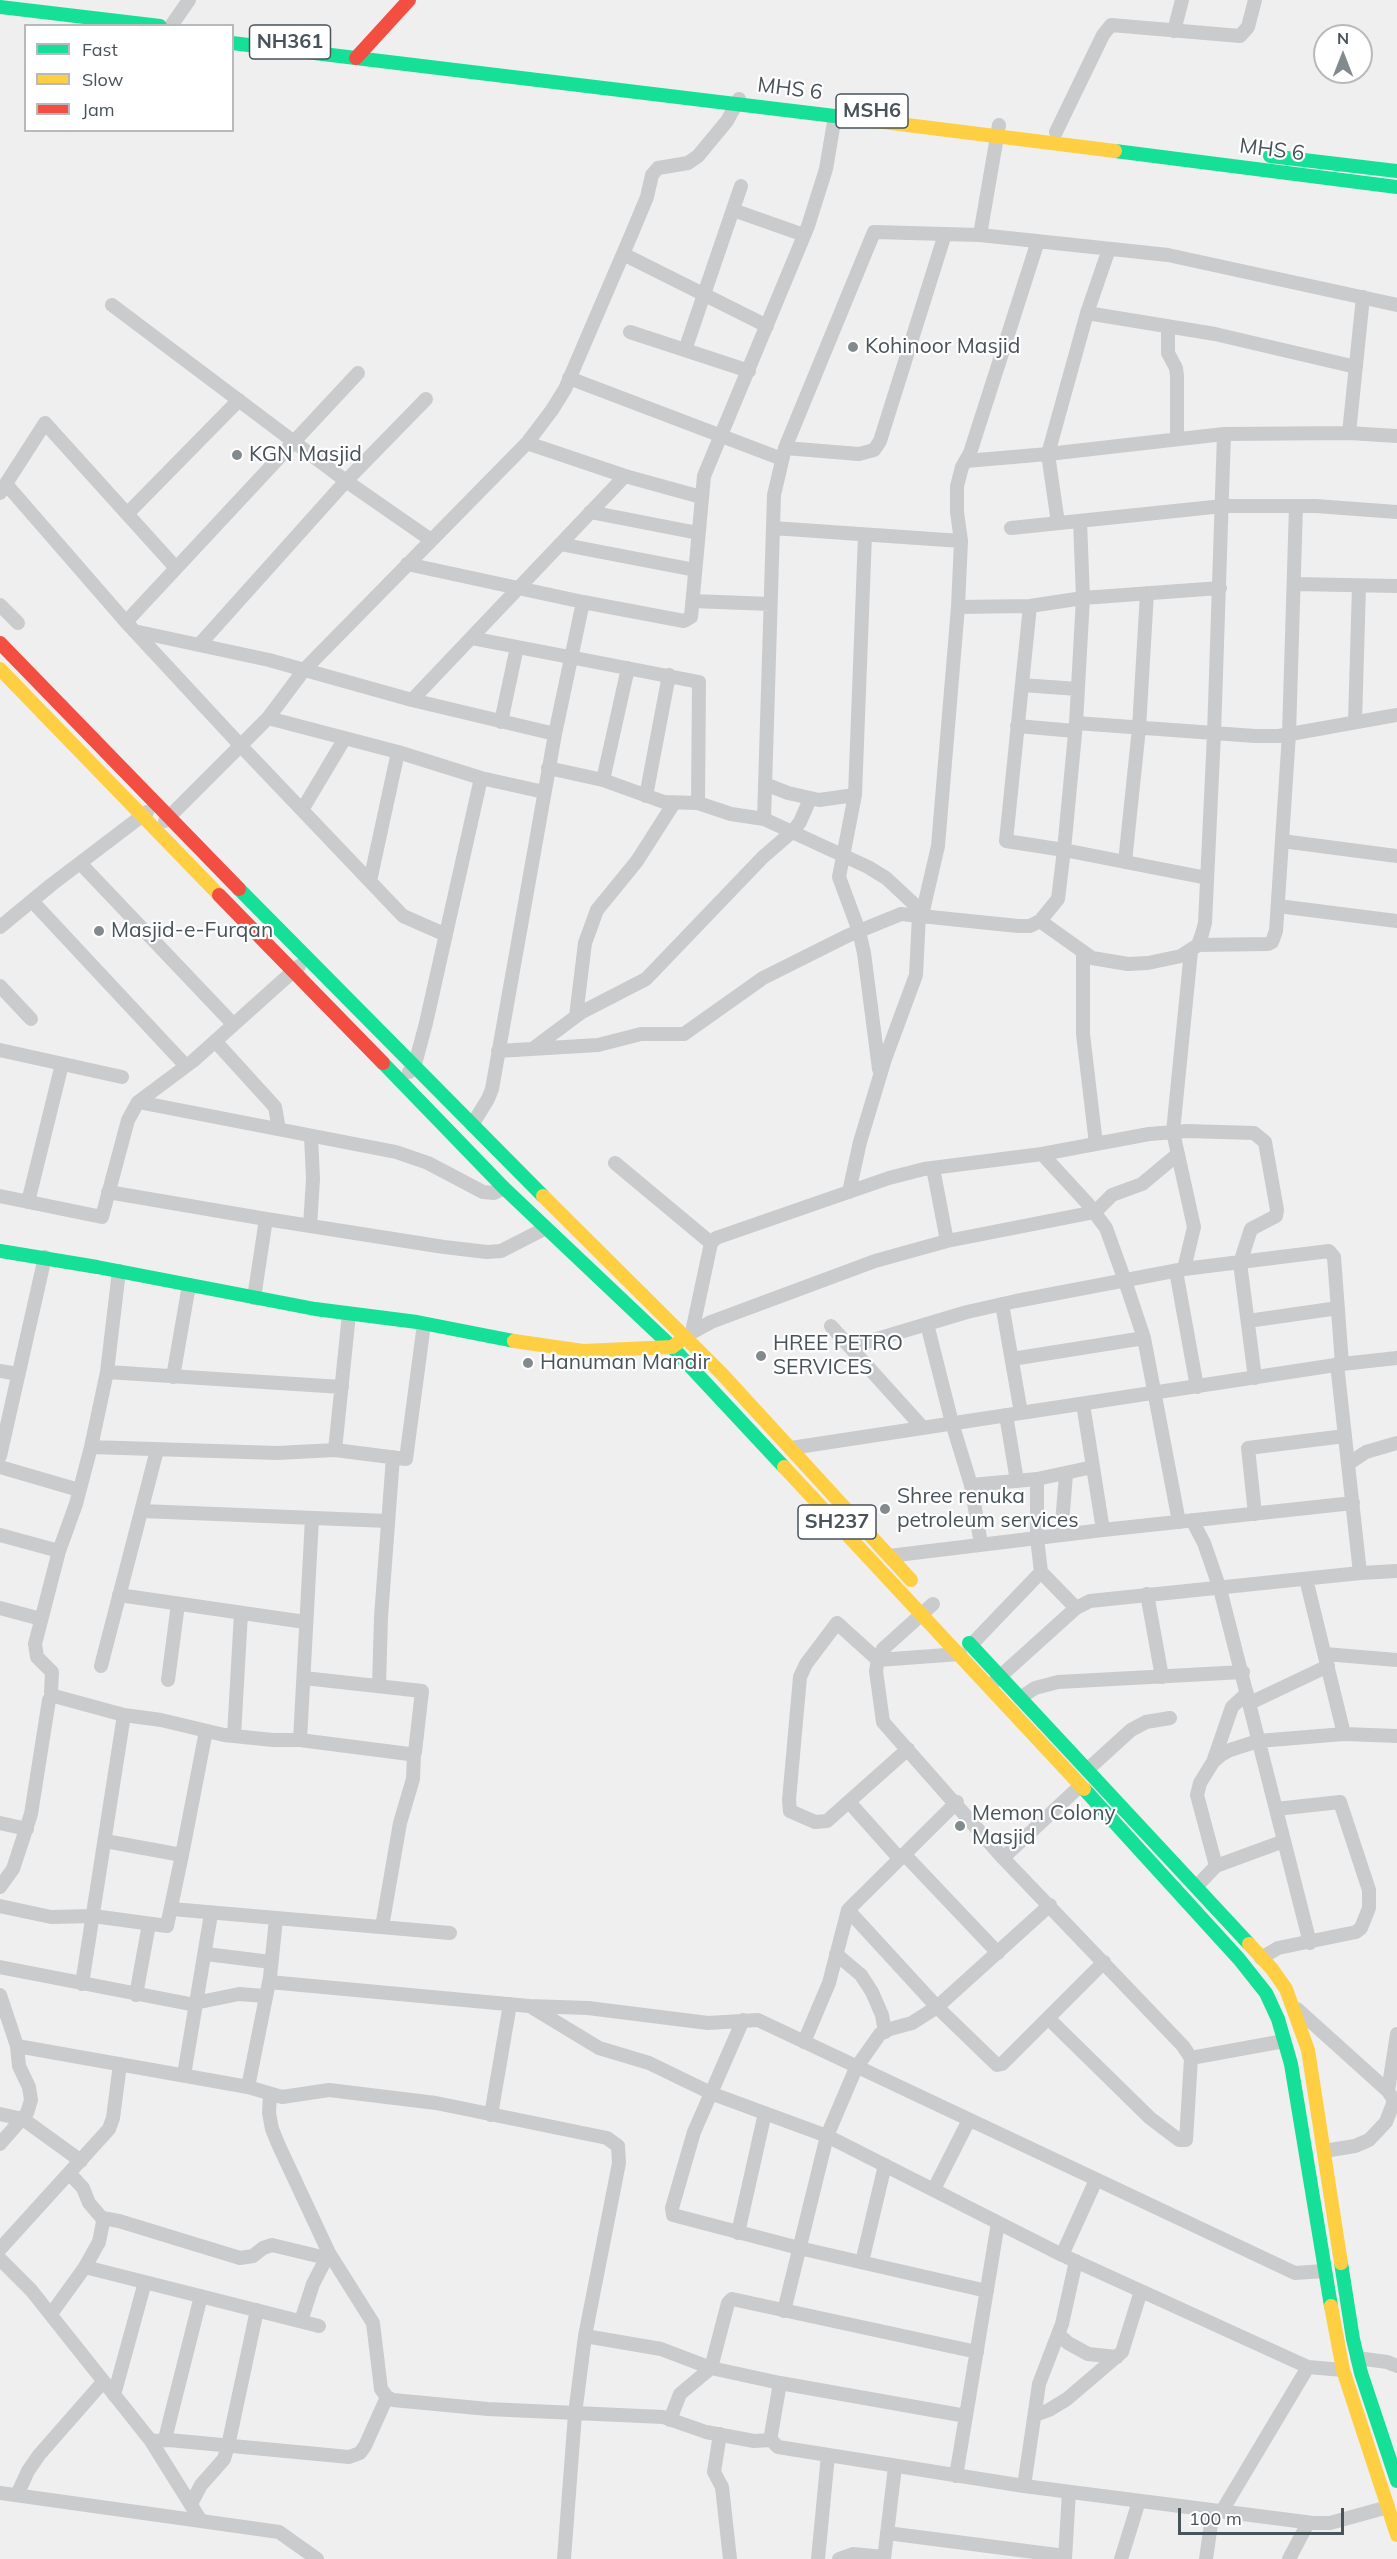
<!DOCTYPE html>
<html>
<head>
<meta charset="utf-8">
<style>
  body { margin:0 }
  #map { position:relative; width:1397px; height:2559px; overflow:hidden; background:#f0efef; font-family:Mulish,sans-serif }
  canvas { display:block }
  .legend { position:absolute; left:24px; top:24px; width:210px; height:108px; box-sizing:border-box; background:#fff; border:2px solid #b6babd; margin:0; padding:8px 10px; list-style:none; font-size:18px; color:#48535a }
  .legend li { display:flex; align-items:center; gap:12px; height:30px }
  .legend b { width:30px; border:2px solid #b6babd }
  .north { position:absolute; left:1313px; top:24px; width:60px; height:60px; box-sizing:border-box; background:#fff; border:2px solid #b6babd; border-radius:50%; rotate:0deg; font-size:16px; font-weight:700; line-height:24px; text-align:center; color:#48535a }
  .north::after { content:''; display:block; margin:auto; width:21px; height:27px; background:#838a8e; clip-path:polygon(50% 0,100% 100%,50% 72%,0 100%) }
  .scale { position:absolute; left:1178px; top:2508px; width:166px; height:27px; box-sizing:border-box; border:3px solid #48535a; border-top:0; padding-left:8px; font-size:18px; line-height:21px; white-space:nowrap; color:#48535a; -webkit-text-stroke:4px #fff; paint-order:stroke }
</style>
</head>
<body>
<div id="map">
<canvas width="1397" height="2559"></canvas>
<ul class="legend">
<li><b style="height:8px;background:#16e098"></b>Fast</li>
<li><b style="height:8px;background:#ffcf43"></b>Slow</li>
<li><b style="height:8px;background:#f24e42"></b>Jam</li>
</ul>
<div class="north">N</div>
<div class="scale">100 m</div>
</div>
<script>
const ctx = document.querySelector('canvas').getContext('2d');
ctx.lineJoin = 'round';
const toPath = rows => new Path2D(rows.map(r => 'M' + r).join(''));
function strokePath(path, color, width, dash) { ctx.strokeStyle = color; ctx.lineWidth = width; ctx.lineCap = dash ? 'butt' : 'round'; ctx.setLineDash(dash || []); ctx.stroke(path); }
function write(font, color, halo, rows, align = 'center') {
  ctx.font = font + ' Mulish,sans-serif'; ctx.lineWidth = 4.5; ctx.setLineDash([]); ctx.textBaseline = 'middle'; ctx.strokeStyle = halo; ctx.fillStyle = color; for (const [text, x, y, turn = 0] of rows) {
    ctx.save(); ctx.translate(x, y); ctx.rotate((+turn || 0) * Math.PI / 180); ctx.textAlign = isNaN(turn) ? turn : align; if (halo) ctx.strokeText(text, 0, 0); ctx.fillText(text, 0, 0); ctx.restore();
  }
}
strokePath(toPath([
  [171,26,189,0],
  [1174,31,1182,0],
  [1056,132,1103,35,1111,25,1240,36,1248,27,1255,0],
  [733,210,804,235],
  [980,235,999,125],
  [623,254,767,326],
  [112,305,346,481,431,540],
  [1087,313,1215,334,1356,367],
  [1168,327,1168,353,1176,368,1177,376,1177,439],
  [630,332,749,371],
  [685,350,741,186],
  [569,378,782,459],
  [1349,433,1363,297],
  [527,443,625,476,701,497],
  [785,448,859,454,874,450,880,441,945,234],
  [966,461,1048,454,1224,434,1349,433,1397,436],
  [6,484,126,622,241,746,403,916,444,934],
  [0,493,45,423,176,568],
  [590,512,698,533],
  [127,514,239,400],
  [1058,523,1048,454,1087,313,1109,249],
  [773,528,961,541],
  [1011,528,1223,506,1316,506,1397,512],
  [865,535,855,795,839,877,859,931,864,953,879,1069],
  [560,544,695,570],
  [407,564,583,602,684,621,691,617,704,476,808,226,826,169,835,116],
  [1294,584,1397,586],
  [693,601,770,604],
  [0,605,18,623],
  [1030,606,1006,841,1064,850,1207,878],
  [958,607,1030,606,1083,598,1220,588],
  [126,622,358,373],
  [134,631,269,660,412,700,555,734],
  [471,638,699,682,698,803],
  [199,645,346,481,426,399],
  [1022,685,1078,689],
  [412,700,625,476],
  [268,718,398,752,481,778,544,792],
  [501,722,517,647],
  [1355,722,1359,586],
  [1076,723,1255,736,1279,736,1397,715],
  [1017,726,1075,731],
  [548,768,603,780,664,802,698,803,731,814,764,819,868,867,886,878,915,905,919,915,916,975,885,1059,860,1142,849,1192],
  [603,780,628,668],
  [765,784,788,793,819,800,855,795],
  [646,796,669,675],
  [302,810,345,738],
  [764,819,774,495,785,448,874,232,980,235,1168,255,1397,305],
  [165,821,268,718,304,670,527,443,552,410,565,389,632,233,647,197,652,175,658,168,688,163,698,156,727,121,739,99],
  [1282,841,1397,856],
  [1125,862,1139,728,1147,593],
  [80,863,233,1024],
  [370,881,398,752],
  [32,901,186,1066],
  [1278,906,1397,921],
  [922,915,938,846,958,607,961,541,957,512,957,486,962,467,970,453,1038,241],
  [1040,921,1092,958,1128,964,1148,963,1181,956,1198,945,1202,934,1205,923,1214,734,1224,434],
  [0,927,51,885,147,812],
  [1198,945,1268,944,1272,942,1276,931,1289,734,1296,506],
  [1083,954,1083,1034,1096,1144],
  [0,986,31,1019],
  [576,1016,585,943,597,910,637,861,674,803],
  [215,1041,275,1107,279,1129],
  [535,1047,582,1012,646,979,763,857,793,831,800,822,810,799],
  [0,1050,122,1077],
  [498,1051,598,1045,641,1034,684,1034,763,978,847,936,901,914,1018,926,1030,926,1040,921,1058,899,1064,850,1076,723,1083,598,1080,521],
  [409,1072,414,1068,426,1023,481,778],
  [138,1102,396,1152,428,1163,483,1192,494,1193,504,1188],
  [472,1125,488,1099,492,1089,555,734,583,602],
  [1042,1154,1088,1204,1106,1228,1125,1281,1144,1338,1179,1522],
  [615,1163,711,1243],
  [933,1168,947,1241],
  [108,1192,266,1219,444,1247,487,1252,501,1251,546,1228],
  [0,1196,102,1217,128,1120,138,1102,193,1061,299,966],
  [28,1202,62,1064],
  [310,1226,313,1179,311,1136],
  [1184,1269,1194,1227,1173,1132,1191,951],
  [119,1271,107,1372,91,1447,76,1504,59,1551,35,1644,37,1657,52,1672,51,1692,54,1696,124,1715,161,1720,224,1735,273,1740,300,1740,409,1754,415,1752,422,1691,304,1678],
  [1176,1271,1197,1387],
  [254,1298,266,1219],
  [1002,1304,1021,1413],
  [1248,1321,1338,1308],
  [927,1324,952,1423,971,1485,981,1544],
  [831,1326,923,1428],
  [692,1332,711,1243,716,1238,889,1178,924,1169,1042,1154,1149,1134,1187,1131,1254,1133,1265,1142,1277,1210,1276,1216,1251,1229,1240,1263,1255,1378],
  [689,1334,711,1322,875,1261,947,1241,1095,1212,1112,1195,1142,1184,1178,1154],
  [850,1347,967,1312,1016,1301,1184,1269,1329,1251,1334,1257,1342,1364],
  [1012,1359,1144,1338],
  [1337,1364,1360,1573],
  [0,1371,18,1374],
  [107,1372,342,1387],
  [173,1377,189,1285],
  [1083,1404,1103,1530],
  [1006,1415,1017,1481],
  [91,1447,277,1453,335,1450,406,1459,424,1324],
  [791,1448,1342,1364,1397,1358],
  [335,1450,349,1314],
  [0,1456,45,1257],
  [1348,1464,1366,1452,1397,1443],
  [0,1467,79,1490],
  [971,1485,1037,1479,1093,1467],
  [142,1511,388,1521],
  [1255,1514,1248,1448,1345,1436],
  [1192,1520,1204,1543,1220,1589,1310,1943],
  [0,1535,59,1551],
  [1061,1535,1066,1475],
  [889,1556,1103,1530,1353,1503],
  [1041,1572,1076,1608],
  [1306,1579,1344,1734],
  [1147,1594,1162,1677],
  [119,1595,305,1622],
  [933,1604,883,1649,878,1660,876,1671,883,1722,1003,1858,1183,2046,1191,2058,1186,2140,1179,2140,1150,2118,1048,2018],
  [0,1608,41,1619],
  [971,1645,1041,1572,1037,1538,1037,1479],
  [1325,1654,1397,1660],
  [101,1666,157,1450],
  [168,1680,178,1604],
  [995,1681,1076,1608,1090,1601,1360,1573,1397,1571],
  [379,1686,381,1617,393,1457],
  [1020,1698,1035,1688,1058,1682,1243,1672],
  [1250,1703,1328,1666],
  [234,1736,241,1613],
  [300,1740,312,1518],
  [908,1749,827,1821,815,1822,790,1811,789,1800,800,1677,806,1664,837,1623,878,1660,960,1654],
  [1213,1762,1232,1707,1247,1693],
  [1087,1770,1131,1730,1146,1722,1170,1718],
  [849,1802,899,1858],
  [0,1823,27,1829],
  [105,1841,182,1855,206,1731],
  [904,1854,998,1953],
  [1003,1858,1080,1786],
  [1216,1866,1197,1795,1200,1783,1213,1762,1221,1755,1230,1750,1258,1741,1344,1734,1397,1736],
  [0,1887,13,1869,31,1814,49,1700,52,1695],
  [1196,1887,1216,1866,1284,1841],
  [0,1906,51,1917,93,1916,167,1926,182,1855],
  [172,1909,450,1933],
  [848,1910,937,2007,997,2065,1002,2064,1104,1962],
  [382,1927,400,1823,413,1779,414,1754],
  [206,1954,271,1962],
  [836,1954,861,1975,872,1992,882,2015,885,2032],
  [1261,1958,1278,1948,1356,1932,1361,1928,1369,1908,1369,1890,1340,1802,1276,1809],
  [0,1967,190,2004,239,1994,265,1996],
  [269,1982,529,2006,588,2008,708,2023,758,2020,1295,2273,1324,2271],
  [82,1984,124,1715],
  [0,1995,17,2046,248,2087,282,2097,329,2090,436,2103,607,2138,618,2146,619,2163,585,2336,575,2414,564,2559],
  [136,1995,149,1924],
  [533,2008,599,2048,649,2063,713,2094,827,2136,1062,2255,1308,2367,1343,2370],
  [1297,2009,1388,2091,1397,2105],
  [743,2020,694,2132,672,2208,673,2215,799,2248,987,2291],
  [804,2042,829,1983,848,1910,957,1802],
  [1191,2058,1284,2041],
  [184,2075,211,1914],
  [248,2087,270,1977,276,1919],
  [1388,2091,1397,2034],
  [270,2095,269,2113,272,2129,279,2146,329,2253,373,2323,381,2389,387,2397,393,2400,488,2409,663,2417,706,2432,754,2441,771,2440],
  [0,2114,23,2119,81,2161],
  [491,2115,510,2004],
  [0,2144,27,2113,31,2100,29,2087,19,2066,17,2046],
  [1324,2151,1355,2146,1369,2140,1386,2122,1394,2101],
  [69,2173,83,2188,89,2203,102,2218,103,2222,99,2242,85,2267],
  [934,2189,969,2120],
  [102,2218,119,2221,240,2258,253,2256,263,2248,272,2245,326,2258],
  [738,2233,765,2113],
  [0,2249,109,2129,113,2118,120,2064],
  [1062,2255,1096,2180],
  [0,2259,31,2290,151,2441,201,2521,279,2532,317,2559],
  [862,2262,885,2165],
  [784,2311,827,2136,856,2068,880,2034,890,2029,912,2023,937,2007,1050,1905],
  [51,2314,85,2267,319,2326],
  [301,2321,313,2284,329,2253],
  [1058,2334,1068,2343,1088,2354,1117,2357],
  [585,2336,661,2349,711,2368,780,2383,966,2416],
  [1357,2358,1387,2362,1397,2366],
  [780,2383,771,2435,771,2440,778,2447,1024,2486,1313,2523,1330,2523,1388,2507],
  [114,2395,145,2282],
  [1035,2415,1049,2410,1067,2399,1122,2352,1141,2291],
  [670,2420,680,2394,711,2368,728,2303,732,2299,977,2352],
  [720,2434,714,2472,722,2487,730,2559],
  [165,2439,201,2296],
  [151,2441,169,2440,349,2457,360,2453,365,2446,387,2397],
  [956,2476,998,2223],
  [1024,2486,1039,2384,1062,2324,1076,2261],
  [0,2493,201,2521],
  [17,2495,28,2471,39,2455,103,2382],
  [191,2504,201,2485,224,2459,228,2446,257,2310],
  [1222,2511,1308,2367],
  [887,2533,1065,2556],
  [818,2559,828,2455],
  [839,2559,853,2554,884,2557],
  [884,2559,895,2467],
  [1065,2559,1069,2492],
  [1121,2559,1139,2501],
  [1206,2559,1213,2510],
  [1289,2559,1308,2523]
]), '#cacbcd', 14);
strokePath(toPath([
  [0,7,160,26],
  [232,43,851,118],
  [1115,151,1397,187],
  [1270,156,1397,171],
  [239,889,543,1196],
  [383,1063,504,1188,672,1347,784,1467],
  [0,1251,97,1267,315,1309,417,1322,514,1341],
  [969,1643,1249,1944],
  [1084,1789,1239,1959,1266,1993,1278,2019,1291,2064,1331,2306],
  [1341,2263,1353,2339,1361,2373,1397,2481]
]), '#16e098', 14);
strokePath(toPath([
  [851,118,1115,151],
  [0,669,219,895],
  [543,1196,722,1374,911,1580],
  [514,1341,583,1351,672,1347,679,1342],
  [784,1467,1084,1789],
  [1249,1944,1272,1969,1286,1989,1308,2050,1341,2263],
  [1331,2306,1343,2370,1397,2535]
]), '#ffcf43', 14);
strokePath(toPath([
  [356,58,409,0],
  [0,643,239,889],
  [219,895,383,1063]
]), '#f24e42', 14);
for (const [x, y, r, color] of [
  [853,347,6,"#838a8e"],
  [237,455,6,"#838a8e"],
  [99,931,6,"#838a8e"],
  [761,1356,6,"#838a8e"],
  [528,1363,6,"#838a8e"],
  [885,1509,6,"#838a8e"],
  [960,1826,6,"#838a8e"]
]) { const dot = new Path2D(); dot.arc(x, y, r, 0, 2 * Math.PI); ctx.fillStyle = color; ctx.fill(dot); strokePath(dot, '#fff', 2); }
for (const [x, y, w] of [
  [290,42,81],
  [872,111,72],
  [837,1522,78]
]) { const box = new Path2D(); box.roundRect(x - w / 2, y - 17, w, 34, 4.5); ctx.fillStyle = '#fff'; ctx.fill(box); strokePath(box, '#48535a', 1.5); }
write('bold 20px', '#48535a', null, [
  ["NH361",290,42],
  ["MSH6",872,111],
  ["SH237",837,1522]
]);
write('21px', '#48535a', '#fff', [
  ["MHS 6",790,89,7],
  ["MHS 6",1272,150,7]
]);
write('21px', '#48535a', '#fff', [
  ["Kohinoor Masjid",865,347],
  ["KGN Masjid",249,455],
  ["Masjid-e-Furqan",111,931],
  ["HREE PETRO",773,1344],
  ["SERVICES",773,1368],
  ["Hanuman Mandir",540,1363],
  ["Shree renuka",897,1497],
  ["petroleum services",897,1521],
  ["Memon Colony",972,1814],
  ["Masjid",972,1838]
], 'left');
</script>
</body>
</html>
